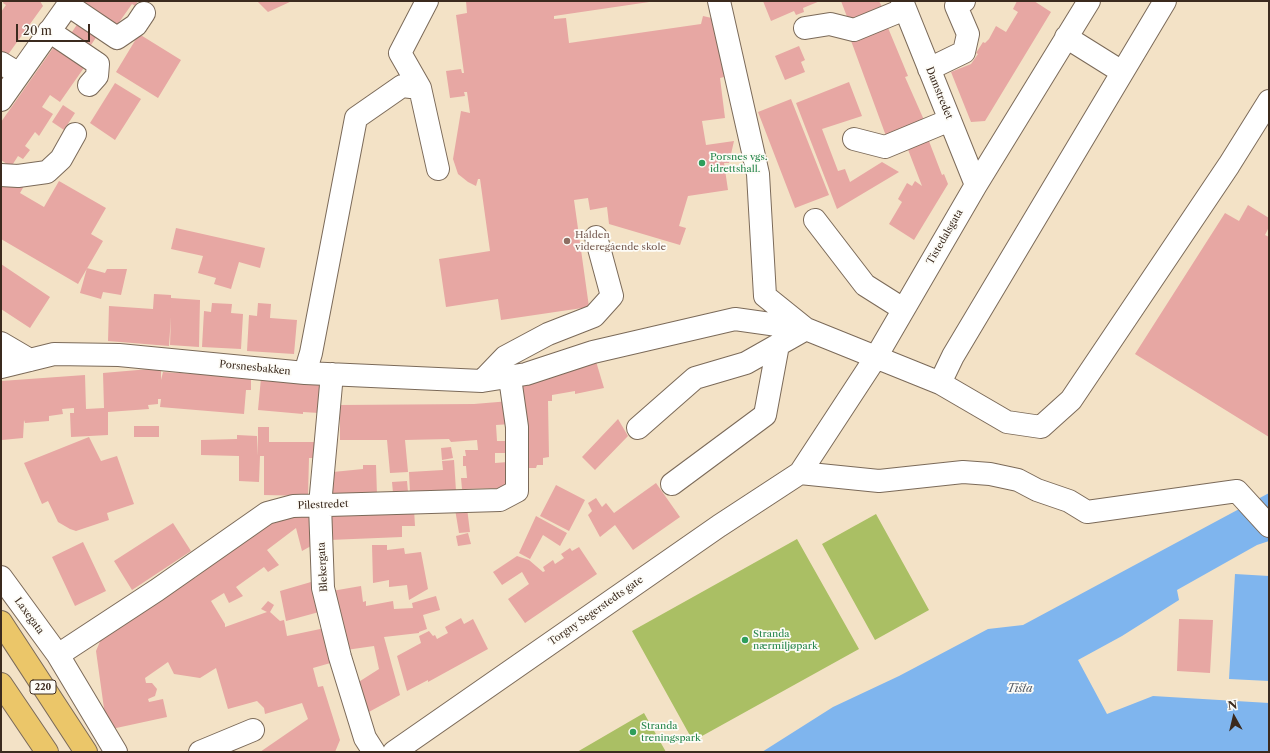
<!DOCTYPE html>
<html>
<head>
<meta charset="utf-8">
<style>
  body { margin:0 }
  #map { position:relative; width:1270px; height:753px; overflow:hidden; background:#f3e2c6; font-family:"Libre Caslon Text",serif }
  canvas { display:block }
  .frame { position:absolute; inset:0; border:2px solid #3b2a1e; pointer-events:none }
  .north { position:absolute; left:1214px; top:697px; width:40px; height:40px; -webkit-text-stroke:3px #fdfcf7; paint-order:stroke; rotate:352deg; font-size:11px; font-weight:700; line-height:16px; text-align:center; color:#3b2a1e }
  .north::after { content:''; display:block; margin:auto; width:14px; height:18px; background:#3b2a1e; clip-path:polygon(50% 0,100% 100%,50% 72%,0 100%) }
  .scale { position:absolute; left:16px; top:24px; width:74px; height:18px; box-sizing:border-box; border:2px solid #3b2a1e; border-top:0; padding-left:5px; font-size:12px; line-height:14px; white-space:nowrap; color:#3b2a1e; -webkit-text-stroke:3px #fdfcf7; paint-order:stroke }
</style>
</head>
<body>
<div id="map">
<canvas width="1270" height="753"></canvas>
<div class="frame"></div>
<div class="north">N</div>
<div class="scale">20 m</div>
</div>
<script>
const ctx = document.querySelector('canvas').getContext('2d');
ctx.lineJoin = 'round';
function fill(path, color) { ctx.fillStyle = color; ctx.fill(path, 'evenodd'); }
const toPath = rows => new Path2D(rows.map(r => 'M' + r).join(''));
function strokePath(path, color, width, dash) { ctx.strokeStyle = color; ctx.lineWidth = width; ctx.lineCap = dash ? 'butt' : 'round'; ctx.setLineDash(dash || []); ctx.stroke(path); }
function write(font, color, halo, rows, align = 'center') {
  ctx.font = font + ' "Libre Caslon Text",serif'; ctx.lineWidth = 3.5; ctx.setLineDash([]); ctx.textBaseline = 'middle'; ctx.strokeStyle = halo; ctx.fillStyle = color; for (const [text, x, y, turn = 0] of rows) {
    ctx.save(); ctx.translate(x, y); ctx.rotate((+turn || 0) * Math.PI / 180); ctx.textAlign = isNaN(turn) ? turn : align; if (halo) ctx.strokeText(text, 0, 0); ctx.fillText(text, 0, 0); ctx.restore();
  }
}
fill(toPath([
  [876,514,929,610,875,640,822,544],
  [797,539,859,649,693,741,632,631],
  [644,713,666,752,577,752]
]), '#aabf64');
fill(toPath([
  [1269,493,1269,541,1257,545,1177,590,1179,600,1122,636,1078,660,1107,714,1153,696,1269,703,1269,752,762,752,833,707,899,676,988,629,1023,625],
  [1235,574,1269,576,1269,681,1229,679]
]), '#7fb5ee');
fill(toPath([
  [4,1,40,1,43,6,7,56,1,52,1,12,6,5,3,3],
  [85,1,138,1,135,6,132,4,115,28,82,5],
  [257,1,292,1,268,12],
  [466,1,656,1,554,16,554,19,566,18,569,43,701,24,703,16,716,19,724,77,720,78,725,118,702,121,706,145,734,141,729,163,724,163,728,190,688,196,679,226,686,228,680,245,609,224,607,207,590,210,588,198,574,200,589,307,501,320,498,299,446,307,439,259,490,251,480,179,478,179,476,186,468,182,458,174,453,159,461,111,470,113,467,92,464,92,465,96,450,98,446,71,461,69,462,73,464,73,456,15,467,13],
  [763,1,820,1,803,8,804,12,796,15,794,11,771,21],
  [841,1,879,1,883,9,849,22],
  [1017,1,1034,1,1051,12,985,121,971,122,951,72,971,64,978,54,976,53,983,42,985,43,989,39,996,26,1006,32,1018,12,1013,9],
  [80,20,99,33,87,51,68,38],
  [886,23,908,76,905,77,924,120,886,136,850,38],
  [139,34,181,60,158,98,116,72],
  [58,41,88,62,60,102,50,95,42,107,53,114,39,136,35,132,25,146,30,150,23,159,18,156,11,167,1,160,1,122],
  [799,46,805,60,801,62,805,72,785,80,775,56],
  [849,82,862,116,822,129,838,171,845,169,850,182,882,162,899,172,837,209,796,103],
  [115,83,141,99,115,140,90,123],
  [791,99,829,195,795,208,758,112],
  [63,105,75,113,64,130,52,122],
  [927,136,942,175,944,174,948,184,914,240,889,224,902,202,898,199,907,183,912,186,915,181,922,186,907,147],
  [14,181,24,186,20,193,44,207,59,181,106,208,91,234,103,241,78,284,1,239,1,187],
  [1248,205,1269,218,1269,227,1265,235,1269,237,1269,437,1135,354,1225,213,1239,221],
  [176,228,265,248,260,268,239,262,231,289,214,284,216,278,198,273,203,256,171,249],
  [1,264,50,297,30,328,1,309],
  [87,268,105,273,107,269,127,269,121,295,103,292,101,299,80,293],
  [154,294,171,295,171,298,200,300,199,347,170,345,171,317,169,346,108,341,109,306,153,309],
  [212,303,232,304,231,313,243,314,241,349,202,347,204,311,211,312],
  [258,303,271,304,270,318,297,320,294,354,247,351,249,315,257,316],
  [595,358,604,388,575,394,575,391,552,395,552,401,548,401,549,457,543,458,543,465,537,465,536,468,522,468,519,383],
  [161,368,161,380,163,372,251,377,251,390,246,390,244,414,160,407,161,399,158,399,158,404,148,405,149,409,108,412,108,435,71,437,70,413,74,413,74,408,62,409,63,414,49,416,49,421,25,423,24,420,23,438,2,440,1,381,85,375,86,409,104,408,103,373],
  [261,378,322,383,319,413,303,412,303,414,258,410],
  [510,401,511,424,496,425,497,441,508,441,508,453,495,453,495,463,508,462,507,488,462,489,461,478,467,478,466,466,463,466,463,456,466,456,465,450,478,450,477,440,451,442,449,439,405,440,408,472,390,473,387,440,340,440,340,405,474,404],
  [618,419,628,436,595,470,582,457],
  [134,426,159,426,159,437,134,437],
  [258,427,269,427,269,442,317,442,317,458,309,458,308,496,264,495,264,456,260,456,259,482,239,481,239,456,201,455,201,440,237,439,237,435,257,436,258,456],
  [89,437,101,461,117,456,134,504,107,513,109,520,76,531,70,529,58,522,48,501,42,504,24,463],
  [451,447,453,458,442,460,441,448],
  [454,460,456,491,410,493,409,472,443,470,442,461],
  [363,465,376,465,377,495,329,497,333,472,363,469],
  [407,481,408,492,393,493,392,482],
  [656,483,680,517,633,550,615,525,600,537,588,515,592,511,588,503,596,498,602,507,606,503,614,513],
  [556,485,585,500,569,531,540,516],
  [467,508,470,532,459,533,455,509],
  [414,509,415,526,402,526,402,537,329,540,327,511],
  [276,514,313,514,311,546,302,551,296,528,267,550,279,565,268,572,264,567,236,587,243,596,229,603,224,593,211,601,225,624,225,627,267,612,261,609,268,601,274,605,270,612,280,621,284,620,287,636,325,628,334,662,313,668,318,687,323,686,340,740,335,752,260,752,308,719,302,703,265,714,264,708,257,701,228,709,216,668,200,678,174,674,168,662,145,678,146,683,152,683,157,689,155,696,148,699,149,702,163,699,167,717,107,730,96,651,101,639,195,576,195,578],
  [536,516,567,533,560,546,543,535,530,559,519,553],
  [173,523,191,551,132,590,114,561],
  [468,533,471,544,458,546,456,536],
  [83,542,106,591,75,606,52,557],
  [372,545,387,545,387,550,404,548,405,554,421,552,428,589,409,600,407,585,389,587,389,580,373,583],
  [579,547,597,574,525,623,508,599,529,584,522,572,502,585,493,572,517,556,529,560,543,572,545,571,543,567,553,560,555,564,564,558,561,554,570,548,572,551],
  [311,582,319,612,286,621,280,591],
  [361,586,363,602,366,601,366,606,393,601,394,609,413,608,412,603,436,596,440,610,423,615,427,629,419,632,419,633,384,637,400,695,367,713,357,683,379,669,374,646,346,650,332,591],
  [461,618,464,624,473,619,488,649,428,682,428,680,407,691,397,656,421,643,419,636,429,631,433,636,435,635,437,639,448,633,445,627],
  [1179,619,1213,620,1210,673,1177,671]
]), '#e7a7a3');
const minor = toPath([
  [427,1,400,53,420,88,438,169],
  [902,1,976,185],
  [68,5,117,38,136,25,144,13],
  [805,28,830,24,854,30,905,9],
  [49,31,98,64,97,76,89,85],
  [1066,37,1122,72],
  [1,63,19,74],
  [929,69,964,52,968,34,956,6,964,1],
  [1,100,71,1],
  [854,139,885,147,950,120],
  [1,175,18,176,47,172,61,159,75,134],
  [815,220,865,285,903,309],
  [1,343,30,360],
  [1,367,54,354,119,355,305,373,482,381,526,374,593,352,735,319,806,329,940,383,1007,422,1041,427,1071,400,1229,165,1269,101],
  [305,373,311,353,356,118,402,86,420,88],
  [332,374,320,505,323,588,340,657,365,738,374,752],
  [482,381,505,357,548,334,594,316,612,296,596,237],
  [940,383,953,356,1165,1],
  [638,428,695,378,746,363,806,329,765,296,758,174,719,1],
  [800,473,879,481,963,472,990,474,1018,480,1037,490,1069,501,1087,512,1237,491,1269,526],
  [672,484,765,415,778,345],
  [1,577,58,655,116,752],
  [58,655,157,590,267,513,293,506,500,500,517,491,517,427,510,378],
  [200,752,253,730],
  [394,752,719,526,800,473,876,357,976,185,1089,1]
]);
const major = toPath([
  [1,622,86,752],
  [1,684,47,752]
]);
strokePath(minor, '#7b6a59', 24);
strokePath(major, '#7b6a59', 24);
strokePath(minor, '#fff', 22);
strokePath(major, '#ebc669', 22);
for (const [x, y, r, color] of [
  [702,163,4,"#2e9e5b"],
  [567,241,4,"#8d6e63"],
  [745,640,4,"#2e9e5b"],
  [633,732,4,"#2e9e5b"]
]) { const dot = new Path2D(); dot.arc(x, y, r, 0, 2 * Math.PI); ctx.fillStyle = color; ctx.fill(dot); strokePath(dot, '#fdfcf7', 1.5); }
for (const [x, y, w] of [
  [43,687,26]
]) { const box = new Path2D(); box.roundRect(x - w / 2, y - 7, w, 14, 3); ctx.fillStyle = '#fdfcf7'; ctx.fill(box); strokePath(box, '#3b2a1e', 1); }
write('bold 9px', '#3b2a1e', null, [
  ["220",43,687]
]);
write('10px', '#3b2a1e', '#fdfcf7', [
  ["Damstredet",939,93,68],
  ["Tistedalsgata",945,237,-60],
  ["Porsnesbakken",255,368,6],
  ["Pilestredet",323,505,-2],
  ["Blekergata",323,567,-93],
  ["Torgny Segerstedts gate",596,611,-35],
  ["Laxegata",29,616,54]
]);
write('10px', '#27864d', '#fdfcf7', [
  ["Porsnes vgs.",710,157],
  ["idrettshall.",710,169],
  ["Stranda",753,634],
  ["nærmiljøpark",753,646],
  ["Stranda",641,726],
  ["treningspark",641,738]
], 'left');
write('10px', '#785e54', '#fdfcf7', [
  ["Halden",575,235],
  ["videregående skole",575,247]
], 'left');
write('italic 11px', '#535b67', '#fdfcf7', [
  ["Tista",1020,689]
]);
</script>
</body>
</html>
